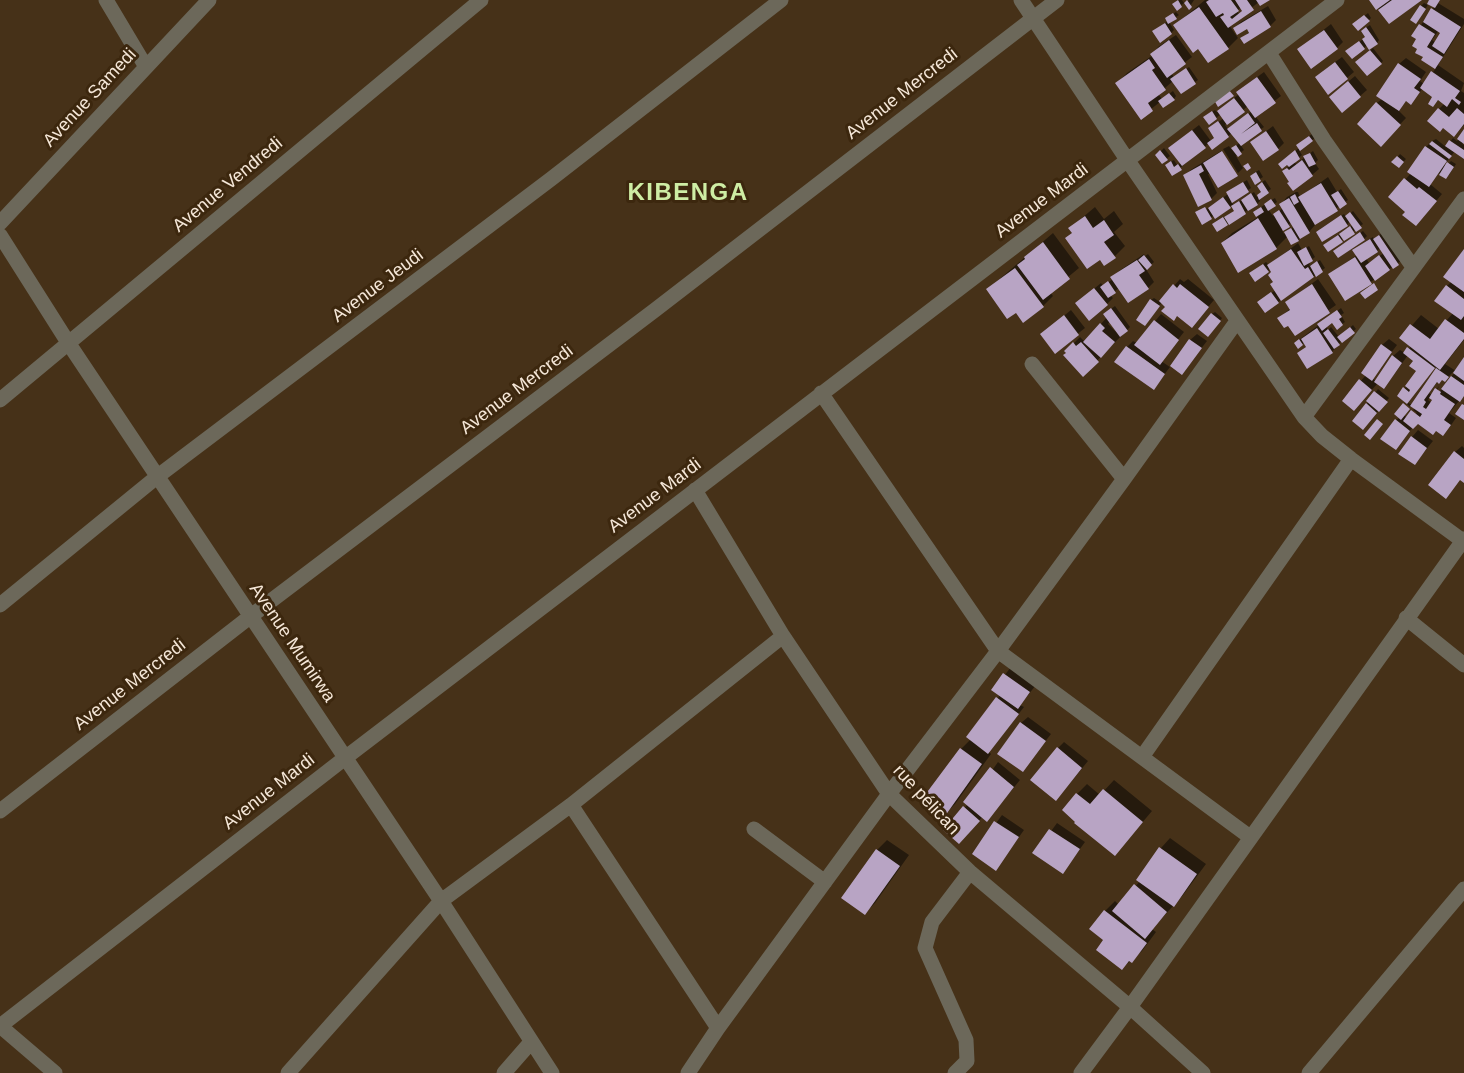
<!DOCTYPE html>
<html>
<head>
<meta charset="utf-8">
<style>
  body { margin:0 }
  canvas { display:block; background:#463118 }
</style>
</head>
<body>
<canvas width="1464" height="1073"></canvas>
<script>
const ctx = document.querySelector('canvas').getContext('2d');
ctx.lineJoin = 'round';
function fill(path, color) { ctx.fillStyle = color; ctx.fill(path, 'evenodd'); }
const toPath = rows => new Path2D(rows.map(r => 'M' + r).join(''));
function strokePath(path, color, width, dash) { ctx.strokeStyle = color; ctx.lineWidth = width; ctx.lineCap = dash ? 'butt' : 'round'; ctx.setLineDash(dash || []); ctx.stroke(path); }
function write(font, color, halo, rows, align = 'center') {
  ctx.font = font + ' Helvetica,sans-serif'; ctx.lineWidth = 6; ctx.setLineDash([]); ctx.textBaseline = 'middle'; ctx.strokeStyle = halo; ctx.fillStyle = color; for (const [text, x, y, turn = 0] of rows) {
    ctx.save(); ctx.translate(x, y); ctx.rotate((+turn || 0) * Math.PI / 180); ctx.textAlign = isNaN(turn) ? turn : align; if (halo) ctx.strokeText(text, 0, 0); ctx.fillText(text, 0, 0); ctx.restore();
  }
}
fill(toPath([
  [1178,0,1182,0,1184,3,1177,8,1174,4],
  [1189,0,1194,0,1189,8,1186,3],
  [1205,0,1268,0,1259,2,1229,25,1238,38,1228,48,1198,47,1175,25],
  [1241,7,1244,10,1239,14,1237,11],
  [1372,0,1419,0,1389,22],
  [1431,0,1440,0,1438,3,1464,19,1464,24,1438,65,1464,83,1461,91,1464,93,1464,125,1454,135,1439,109,1445,103,1439,99,1433,105,1435,96,1423,88,1411,103,1407,100,1398,110,1406,118,1387,138,1377,103,1383,98,1399,64,1406,58,1426,72,1420,81,1424,84,1436,68,1423,60,1425,57,1418,39,1421,25,1435,6,1429,3,1419,19,1412,19,1421,6,1424,3,1428,5],
  [1439,30,1442,32,1436,43,1432,40],
  [1268,6,1276,20,1270,26,1242,39,1249,32,1247,27,1235,28,1241,22],
  [1176,12,1179,15,1169,22,1174,30,1171,33,1157,29,1168,21,1170,16],
  [1368,13,1371,18,1369,20,1357,22],
  [1331,24,1343,42,1337,48,1299,49],
  [1370,25,1379,40,1377,43,1367,45,1364,48,1350,49,1366,37,1365,28],
  [1176,35,1192,57,1171,73,1174,77,1189,67,1198,80,1181,92,1173,81,1158,94,1162,99,1173,91,1176,96,1174,99,1160,102,1141,117,1117,83,1127,73,1153,55,1158,47],
  [1373,48,1383,61,1381,63,1360,59],
  [1342,57,1354,72,1329,93,1323,71],
  [1264,72,1281,96,1255,116,1264,127,1240,144,1244,150,1236,156,1243,168,1238,173,1223,149,1229,146,1232,150,1240,142,1232,133,1228,136,1209,143,1173,174,1170,162,1174,160,1177,165,1181,163,1177,142,1199,125,1211,141,1216,137,1213,126,1224,118,1221,114,1216,118,1208,114,1215,110,1217,112,1239,94,1245,86],
  [1248,106,1252,111,1228,129,1225,125],
  [1355,76,1367,90,1360,96,1337,91],
  [1273,126,1284,143,1278,149,1252,142],
  [1464,132,1464,142,1462,144,1464,145,1464,155,1455,151,1444,165,1446,166,1451,161,1456,164,1449,175,1446,177,1439,173,1430,184,1442,194,1422,218,1407,211,1390,197,1411,173,1426,147,1432,141,1436,139,1446,147,1453,138,1457,141],
  [1312,134,1315,138,1299,150,1302,155,1294,162,1296,164,1313,151,1318,160,1315,163,1319,169,1312,175,1291,181,1284,171,1290,165,1283,161,1299,148,1300,143],
  [1164,148,1170,156,1162,162,1157,155],
  [1221,151,1236,175,1208,174,1217,193,1211,199,1185,175,1192,169],
  [1400,154,1406,159,1399,166,1393,162],
  [1259,170,1263,177,1255,182,1254,173],
  [1328,177,1337,192,1341,189,1348,200,1314,224,1315,225,1309,232,1298,240,1288,236,1276,248,1239,271,1222,243,1232,233,1258,217,1255,212,1268,202,1275,198,1277,202,1268,209,1273,216,1283,208,1281,204,1287,197,1296,192,1298,192,1300,197],
  [1292,222,1295,226,1284,234,1282,230],
  [1247,180,1251,188,1231,202,1234,205,1254,192,1257,197,1263,192,1261,183,1265,180,1271,189,1259,198,1260,201,1257,204,1227,224,1217,221,1235,211,1232,205,1203,222,1198,213,1210,207,1228,194,1230,190],
  [1095,207,1104,219,1114,211,1123,224,1114,232,1125,246,1115,256,1073,232,1070,228],
  [1353,211,1363,224,1328,250,1328,242,1353,225,1350,221,1347,225,1320,229,1344,214,1346,217],
  [1363,231,1367,236,1364,239,1337,248],
  [1053,233,1079,268,1050,292,1053,296,1043,306,988,289],
  [1382,233,1401,261,1346,299,1330,274,1357,255,1357,247,1373,237,1374,239],
  [1381,248,1384,253,1369,263,1366,258],
  [1298,243,1302,250,1309,246,1315,257,1310,261,1309,266,1320,260,1325,268,1278,302,1262,299,1276,290,1273,272,1270,268,1268,271,1254,271,1266,262,1269,265],
  [1464,251,1464,340,1445,364,1456,371,1464,360,1464,395,1449,413,1456,418,1449,428,1417,422,1396,448,1396,420,1404,415,1407,418,1417,413,1413,410,1415,408,1412,405,1410,407,1399,396,1418,371,1415,360,1408,355,1390,380,1384,387,1378,383,1360,403,1344,400,1366,375,1382,345,1389,339,1397,345,1372,378,1376,381,1393,356,1400,350,1405,353,1411,346,1401,338,1421,315,1439,329,1453,313,1447,286,1452,281],
  [1435,367,1437,369,1412,405,1407,402],
  [1454,371,1455,372,1437,395,1436,394,1439,386,1432,395,1429,393,1438,381,1443,379,1445,380],
  [1430,397,1434,400,1432,403,1428,400],
  [1144,254,1145,256,1148,254,1154,262,1146,269,1154,282,1148,288,1119,288,1110,295,1113,298,1107,304,1077,303,1101,283,1103,286,1113,279,1119,271],
  [1180,279,1184,282,1188,279,1214,300,1198,319,1167,307,1162,302,1147,321,1151,300,1154,298,1160,302],
  [1318,279,1336,305,1295,334,1288,324,1279,318,1291,308,1287,302],
  [1115,306,1130,327,1083,375,1066,351,1080,337,1084,341,1089,338,1107,317,1108,311],
  [1110,321,1116,332,1108,324],
  [1341,308,1344,313,1341,315,1345,322,1342,324,1333,321,1326,326,1328,330,1331,327,1339,337,1353,325,1356,329,1342,340,1332,352,1299,353,1307,346,1305,342,1302,344,1299,340],
  [1071,310,1085,328,1056,351,1049,328],
  [1215,312,1222,318,1211,332,1212,314],
  [1161,314,1184,332,1161,361,1170,367,1154,388,1127,347,1133,341,1137,343],
  [1197,334,1207,341,1182,373,1190,340],
  [1378,389,1389,398,1366,425,1354,421],
  [1418,430,1433,441,1415,463,1412,437],
  [1462,446,1464,448,1464,481,1461,478,1455,452],
  [1011,667,1036,685,1020,705,1024,707,989,752,991,754,955,804,945,814,961,749,971,739,1000,695,993,690],
  [1028,717,1051,734,1023,770,1021,723],
  [1064,742,1088,761,1062,793,1058,748],
  [998,762,1020,780,993,813,983,816,966,836,945,829,968,804],
  [1114,780,1152,811,1124,844,1077,794,1087,784,1100,795],
  [1002,815,1024,830,996,869,974,853],
  [1057,823,1085,842,1063,872,1035,853],
  [1170,838,1206,864,1183,895,1152,929,1156,932,1142,951,1122,968,1105,940,1105,911,1115,901,1119,905,1140,881,1161,848],
  [887,840,909,855,875,903,865,913,877,850]
]), '#0007');
fill(toPath([
  [1178,0,1182,7,1177,11,1172,4],
  [1187,0,1192,7,1189,10,1184,3],
  [1209,0,1231,0,1239,11,1230,17,1232,19,1242,11,1235,0,1247,0,1254,10,1228,28,1220,17,1224,15,1223,13,1216,17,1206,2],
  [1256,0,1270,0,1260,6],
  [1369,0,1390,0,1376,10],
  [1392,0,1422,0,1389,24,1378,10],
  [1429,0,1440,0,1435,8,1427,4],
  [1420,5,1426,9,1416,24,1410,20],
  [1199,7,1229,49,1208,63,1198,49,1193,53,1173,25],
  [1431,8,1461,27,1444,54,1432,46,1440,33,1423,22],
  [1261,11,1271,27,1244,44,1240,38,1249,33,1247,29,1237,35,1233,28],
  [1173,13,1177,19,1168,24,1165,18],
  [1364,15,1370,21,1358,31,1352,24],
  [1165,23,1172,34,1160,43,1152,31],
  [1419,24,1435,34,1427,47,1443,57,1435,69,1421,60,1423,57,1415,53,1417,49,1412,46,1416,39,1411,36],
  [1366,27,1378,44,1369,50,1362,39,1365,37,1361,31],
  [1324,30,1338,49,1311,69,1297,49],
  [1169,40,1186,64,1167,78,1150,54],
  [1359,41,1365,49,1352,59,1345,51],
  [1370,50,1382,64,1367,76,1355,62],
  [1149,59,1155,68,1152,70,1166,90,1148,103,1153,111,1141,120,1115,83],
  [1335,62,1348,79,1328,95,1315,77],
  [1398,63,1421,79,1414,88,1420,92,1411,105,1406,101,1399,111,1376,96],
  [1186,68,1196,84,1181,94,1170,79],
  [1431,71,1460,91,1455,98,1461,102,1459,105,1452,99,1447,107,1438,100,1433,107,1428,104,1432,97,1420,88],
  [1257,77,1276,103,1255,118,1236,92],
  [1348,81,1361,97,1342,113,1329,97],
  [1228,89,1234,96,1218,107,1214,100],
  [1169,93,1175,100,1163,108,1158,101],
  [1234,98,1245,112,1227,125,1217,111],
  [1376,102,1401,125,1381,147,1357,124],
  [1438,108,1449,117,1457,108,1464,114,1464,124,1454,137,1443,128,1440,132,1427,121],
  [1212,111,1217,119,1209,125,1203,117],
  [1248,113,1255,123,1241,134,1257,123,1262,131,1241,146,1227,129],
  [1218,121,1229,137,1212,150,1207,143,1214,138,1208,128],
  [1464,129,1464,144,1457,139],
  [1192,130,1206,148,1182,166,1168,148],
  [1266,131,1279,150,1263,161,1250,142],
  [1309,136,1313,141,1300,151,1296,145],
  [1449,140,1464,150,1464,159,1445,146],
  [1432,141,1452,156,1449,159,1429,144],
  [1236,145,1242,154,1238,157,1231,148],
  [1425,146,1447,161,1429,187,1407,172],
  [1160,150,1168,160,1162,164,1155,155],
  [1295,150,1300,159,1289,167,1287,165,1282,169,1278,164],
  [1222,151,1238,176,1218,188,1203,163],
  [1310,153,1316,164,1309,167,1303,156],
  [1397,156,1404,162,1399,168,1391,162],
  [1302,160,1313,176,1293,191,1287,183,1289,182,1282,171,1287,168,1289,170],
  [1171,161,1174,167,1178,164,1182,170,1172,176,1165,165],
  [1447,162,1454,167,1446,179,1439,175],
  [1248,163,1251,168,1247,171,1243,166],
  [1201,165,1204,171,1199,174,1212,200,1198,207,1183,175],
  [1256,172,1261,181,1255,185,1250,176],
  [1404,178,1417,189,1419,187,1437,201,1416,226,1402,215,1405,212,1388,197],
  [1243,182,1249,192,1232,203,1226,192],
  [1262,182,1269,193,1259,200,1257,195,1261,192,1257,186],
  [1321,183,1338,211,1315,225,1298,197],
  [1338,191,1347,204,1340,209,1331,195],
  [1251,193,1258,205,1248,211,1241,200],
  [1295,194,1299,202,1294,205,1290,197],
  [1223,197,1231,208,1215,219,1208,208],
  [1289,198,1310,233,1300,239,1279,204],
  [1271,199,1276,206,1268,211,1264,204],
  [1239,201,1246,214,1229,225,1224,217,1234,211,1231,206],
  [1205,207,1212,219,1202,225,1195,212],
  [1261,207,1264,212,1256,217,1253,212],
  [1279,210,1290,227,1283,231,1273,214],
  [1350,212,1362,228,1356,232,1345,216],
  [1341,215,1348,226,1322,242,1316,232],
  [1085,216,1093,228,1104,220,1114,235,1104,242,1116,258,1104,266,1100,260,1087,269,1065,238,1072,233,1068,228],
  [1223,217,1228,225,1217,232,1212,224],
  [1258,218,1277,249,1238,273,1221,243],
  [1350,226,1355,234,1344,241,1339,234],
  [1291,228,1299,241,1291,245,1284,232],
  [1360,232,1365,240,1338,258,1333,251],
  [1338,235,1343,242,1328,252,1323,245],
  [1379,235,1399,265,1393,269,1373,239],
  [1370,239,1378,252,1361,263,1352,250],
  [1043,242,1070,279,1043,300,1017,265,1025,259,1024,257],
  [1306,247,1313,261,1304,266,1297,252],
  [1291,249,1305,269,1308,267,1314,277,1281,301,1270,284,1273,282,1268,275,1271,272,1267,265],
  [1464,249,1464,292,1443,277],
  [1144,255,1152,265,1147,270,1138,260],
  [1379,255,1390,270,1375,281,1365,266],
  [1355,257,1372,284,1345,301,1328,274],
  [1137,260,1145,271,1139,275,1149,289,1128,303,1110,277],
  [1317,261,1323,272,1316,277,1310,266],
  [1263,264,1269,272,1255,282,1249,273],
  [1015,268,1044,307,1023,323,1016,313,1007,319,986,289],
  [1108,281,1116,293,1108,298,1100,287],
  [1374,283,1378,290,1365,299,1360,293],
  [1173,284,1177,288,1180,284,1209,307,1192,328,1177,316,1174,321,1161,311,1165,307,1159,301],
  [1312,284,1330,313,1295,336,1288,326,1284,328,1277,318,1290,310,1285,302],
  [1446,285,1464,299,1464,316,1461,320,1434,301],
  [1094,288,1108,305,1089,321,1075,303],
  [1271,292,1279,303,1265,313,1257,302],
  [1150,299,1160,306,1145,326,1136,320],
  [1111,308,1128,331,1120,337,1103,314],
  [1337,310,1342,317,1339,319,1343,325,1337,330,1332,323,1322,331,1317,324],
  [1211,313,1221,321,1208,337,1198,329],
  [1064,315,1079,335,1055,354,1040,334],
  [1445,319,1464,333,1464,339,1440,370,1399,338,1410,324,1430,339],
  [1154,320,1179,340,1160,365,1134,345],
  [1100,323,1105,328,1102,331,1115,342,1101,358,1083,342],
  [1350,327,1355,333,1342,343,1337,337],
  [1317,328,1333,353,1307,369,1297,353,1306,347,1301,339],
  [1328,329,1340,345,1334,349,1323,333],
  [1189,339,1202,348,1182,375,1170,366],
  [1299,339,1303,345,1298,349,1294,343],
  [1073,342,1076,346,1081,342,1099,362,1083,377,1063,355,1066,353,1064,351],
  [1381,344,1392,352,1372,381,1361,373],
  [1126,346,1165,374,1154,390,1114,362],
  [1407,347,1435,368,1407,404,1397,396,1403,387,1409,392,1410,390,1405,386,1416,371,1409,366,1413,361,1403,353],
  [1392,355,1402,363,1384,389,1374,382],
  [1464,357,1464,381,1453,373],
  [1436,368,1449,377,1445,382,1442,380,1439,384,1437,382,1424,400,1426,402,1423,407,1426,409,1432,400,1429,398,1435,388,1441,392,1440,394,1455,404,1444,420,1451,425,1443,436,1436,431,1433,435,1418,424,1413,429,1403,421,1411,410,1420,417,1422,414,1410,406],
  [1451,376,1464,385,1464,396,1460,402,1441,389],
  [1359,379,1372,390,1354,411,1342,401],
  [1374,391,1388,402,1379,412,1366,401],
  [1366,403,1377,413,1363,430,1352,421],
  [1403,403,1410,409,1401,420,1394,414],
  [1462,404,1464,405,1464,420,1455,414],
  [1377,419,1383,424,1370,440,1364,435],
  [1395,419,1410,431,1396,450,1380,439],
  [1411,436,1427,448,1415,465,1398,454],
  [1454,451,1464,459,1464,483,1460,480,1446,499,1428,485],
  [1003,673,1030,692,1018,709,991,690],
  [996,697,1019,714,988,754,966,737],
  [1020,722,1046,741,1023,772,997,754],
  [1057,747,1082,768,1056,801,1030,780],
  [960,748,982,764,945,816,922,799],
  [990,767,1014,787,987,822,963,802],
  [1103,789,1143,822,1115,856,1074,823,1075,822,1062,810,1076,793,1090,804],
  [963,806,980,821,959,844,943,830],
  [994,821,1019,837,996,871,972,854],
  [1049,829,1080,849,1063,874,1032,853],
  [1159,847,1197,874,1174,907,1136,880],
  [876,849,900,866,865,915,841,898],
  [1134,884,1167,912,1145,939,1112,911],
  [1104,910,1147,943,1132,963,1129,961,1122,970,1096,950,1103,940,1089,929]
]), '#b8a4c4');
strokePath(toPath([
  [106,0,146,67],
  [1021,0,1128,161,1304,417,1322,436,1351,459,1463,541],
  [1269,53,1324,140,1413,267],
  [0,223,209,0],
  [0,235,69,344,441,901,552,1073],
  [1032,364,1124,479],
  [821,393,998,651,1250,837],
  [0,400,481,0],
  [1304,417,1464,199],
  [695,490,783,636,889,794,970,872,1130,1007,1203,1073],
  [0,605,158,476,551,179,781,0],
  [1406,618,1464,665],
  [1142,757,1351,459],
  [571,805,718,1028],
  [0,811,251,616,655,310,1057,0],
  [754,829,825,882],
  [0,1026,345,758,1337,0],
  [0,1026,55,1073],
  [288,1073,441,901,571,805,783,636],
  [504,1073,531,1042],
  [688,1073,718,1028,889,794,998,651,1124,479,1237,321],
  [955,1073,967,1061,966,1040,925,948,932,922,970,872],
  [1081,1073,1130,1007,1464,539],
  [1309,1073,1464,889]
]), '#6c685a', 15);
write('18px', '#f5e7d8', '#3c270e', [
  ["Avenue Mercredi",902,94,-38],
  ["Avenue Samedi",90,98,-47],
  ["Avenue Vendredi",228,185,-40],
  ["Avenue Mardi",1042,201,-37],
  ["Avenue Jeudi",378,286,-37],
  ["Avenue Mercredi",517,390,-37],
  ["Avenue Mardi",655,496,-37],
  ["Avenue Mumirwa",292,643,56],
  ["Avenue Mercredi",130,685,-38],
  ["Avenue Mardi",269,792,-38],
  ["rue pélican",926,800,47]
]);
ctx.letterSpacing = '1.5px';
write('bold 24px', '#ceeda4', '#3c270e', [
  ["KIBENGA",688,193]
]);
ctx.letterSpacing = '0px';
</script>
</body>
</html>
